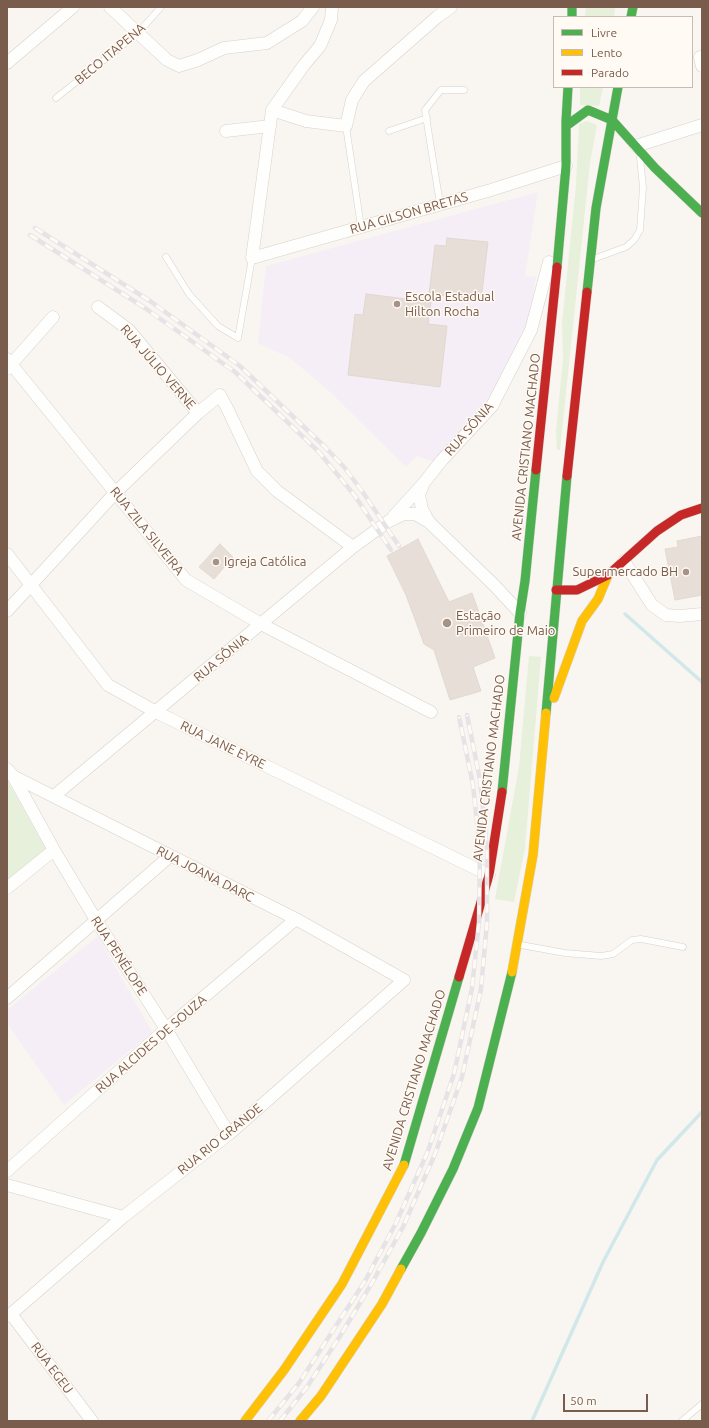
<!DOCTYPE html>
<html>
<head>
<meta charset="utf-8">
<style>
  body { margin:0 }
  #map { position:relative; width:709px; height:1428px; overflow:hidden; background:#f9f5f0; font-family:Ubuntu,sans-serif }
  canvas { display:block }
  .frame { position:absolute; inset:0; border:8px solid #7a5c4d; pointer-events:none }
  .legend { position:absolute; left:553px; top:16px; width:140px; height:72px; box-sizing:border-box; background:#fffaf3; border:1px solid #cabbb1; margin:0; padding:5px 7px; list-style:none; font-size:12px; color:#7a5c4d }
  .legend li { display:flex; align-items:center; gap:8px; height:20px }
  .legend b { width:20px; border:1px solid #cabbb1 }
  .scale { position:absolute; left:563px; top:1394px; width:85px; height:18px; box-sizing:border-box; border:2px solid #7a5c4d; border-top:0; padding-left:5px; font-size:12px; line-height:14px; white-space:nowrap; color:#7a5c4d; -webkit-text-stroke:3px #fffaf3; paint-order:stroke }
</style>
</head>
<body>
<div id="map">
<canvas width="709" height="1428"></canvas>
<div class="frame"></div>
<ul class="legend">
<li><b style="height:5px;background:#4caf50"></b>Livre</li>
<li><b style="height:5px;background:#ffc107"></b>Lento</li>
<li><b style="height:5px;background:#c62828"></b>Parado</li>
</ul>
<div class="scale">50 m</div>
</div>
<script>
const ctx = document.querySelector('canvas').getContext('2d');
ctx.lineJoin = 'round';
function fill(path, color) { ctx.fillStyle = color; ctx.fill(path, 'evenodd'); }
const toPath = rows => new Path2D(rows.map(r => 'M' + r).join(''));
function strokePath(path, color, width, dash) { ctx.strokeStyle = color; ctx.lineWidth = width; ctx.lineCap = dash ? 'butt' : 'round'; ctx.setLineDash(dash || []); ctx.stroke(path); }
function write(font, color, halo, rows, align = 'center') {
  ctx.font = font + ' Ubuntu,sans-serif'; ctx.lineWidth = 3; ctx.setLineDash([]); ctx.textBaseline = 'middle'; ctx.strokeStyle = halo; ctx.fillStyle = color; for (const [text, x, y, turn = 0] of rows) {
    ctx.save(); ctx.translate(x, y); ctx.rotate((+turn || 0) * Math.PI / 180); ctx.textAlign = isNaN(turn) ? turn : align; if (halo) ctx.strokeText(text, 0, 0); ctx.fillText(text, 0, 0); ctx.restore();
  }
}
fill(toPath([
  [538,192,525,276,536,277,527,330,487,402,434,462,417,456,406,467,326,388,290,358,258,343,266,266],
  [98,936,152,1032,64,1105,7,1023,7,1010]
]), '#f6eef6');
fill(toPath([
  [586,7,615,7,614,17,585,17],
  [580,87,603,87,599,106,580,105],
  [587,121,597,125,590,163,560,450,557,450,556,431,563,359,562,323,576,185,579,124],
  [529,656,541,657,525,848,514,902,495,899,519,767],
  [7,780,47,851,7,885]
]), '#e7f0db');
strokePath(toPath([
  [625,614,702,682],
  [532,1421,603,1262,657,1160,702,1112]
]), '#d0e8ea', 3.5);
const building = toPath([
  [447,238,488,242,481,300,429,294,435,245,446,246,447,238],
  [366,294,431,302,428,324,447,326,440,387,348,375,355,314,363,315,366,294],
  [702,536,702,595,675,600,665,549,678,547,677,541,702,536],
  [418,539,449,602,472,593,495,658,473,667,481,691,450,700,434,650,424,644,406,595,387,556,418,539],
  [220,544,233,557,214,579,199,567,220,544]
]);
fill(building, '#e6ded7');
strokePath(building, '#e2d8d2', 1);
const lane = toPath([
  [56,98,138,33,161,7],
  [346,126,361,227],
  [389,131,427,118],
  [440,204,425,110,441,90,464,90],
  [166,257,189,294,218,326,238,338,252,258],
  [596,258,626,247,634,240,640,230,643,187,640,158],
  [521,945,565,953,601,956,613,954,632,940,641,939,683,947],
  [682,1421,702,1404]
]);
const street = toPath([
  [110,7,167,60,179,66,198,60,224,48,267,43,302,21,313,7],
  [332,7,331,20,320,46,304,65,272,110,252,258,491,190,566,166],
  [700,57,702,66],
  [7,63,73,7],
  [272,110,306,121,346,126,352,100,364,81,437,17,451,7],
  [226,131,270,126],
  [636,146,702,125],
  [98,307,129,330,198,413],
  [7,359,186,580,261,624,431,712],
  [7,369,53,317],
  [423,485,419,495,422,509,429,522],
  [393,517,423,484,442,460,492,406,531,330,549,262],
  [7,554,108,685,156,712,489,875],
  [624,561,652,605,666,615,680,616,702,614],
  [7,611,116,492,198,413,220,395,227,408,257,471,277,491,353,547],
  [7,769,13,776,296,919,404,980,229,1134,123,1217,7,1185],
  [13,776,54,850,96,920,166,1029,229,1134],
  [54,796,353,547,389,521,404,514,415,514,429,522,495,586,520,613],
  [7,888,54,850],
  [7,998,170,856],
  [7,1171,166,1029,296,919],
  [11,1314,92,1421],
  [7,1316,11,1314,123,1217]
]);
const fast = toPath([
  [572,7,572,17],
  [631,17,633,7],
  [566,126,588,110,612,120,655,168,702,213],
  [557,267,566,166,566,121,568,87],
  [587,292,596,208,618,87],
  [546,713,567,476],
  [502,792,520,613,525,581,536,470],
  [404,1165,459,977],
  [401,1269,421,1233,453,1169,478,1108,512,972]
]);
const slow = toPath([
  [554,698,582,621,598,599,608,575],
  [512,972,533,855,546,713],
  [245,1421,284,1370,342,1284,404,1165],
  [300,1421,321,1396,382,1304,401,1269]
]);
const jam = toPath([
  [536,470,557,267],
  [567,476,587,292],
  [556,590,577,590,608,575,657,531,681,515,702,508],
  [459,977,489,875,502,792]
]);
strokePath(lane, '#d7d1cb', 7);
strokePath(street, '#d7d1cb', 13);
strokePath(fast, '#d9d2cb', 10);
strokePath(slow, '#d9d2cb', 10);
strokePath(jam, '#d9d2cb', 10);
strokePath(lane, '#fefefd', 6);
strokePath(street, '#fefefd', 12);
strokePath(fast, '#4caf50', 9);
strokePath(slow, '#ffc107', 9);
strokePath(jam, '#c62828', 9);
const rail = toPath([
  [35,228,150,301,240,366,325,447,344,467,362,491,399,546],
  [30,235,145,308,235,372,319,452,355,496,391,550],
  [268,1421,299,1383,365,1281,396,1223,428,1151,454,1074,472,988,479,922,480,850,473,785,459,717],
  [280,1421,307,1387,342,1333,372,1283,403,1227,435,1154,462,1077,481,989,487,922,487,849,480,780,467,715]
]);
strokePath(rail, '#e6e3e7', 4.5);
strokePath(rail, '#fffaf3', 3, [9]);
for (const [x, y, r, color] of [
  [397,304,4,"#a69286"],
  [216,562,4,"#a69286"],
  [686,572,4,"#a69286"],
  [447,623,5,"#a69286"]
]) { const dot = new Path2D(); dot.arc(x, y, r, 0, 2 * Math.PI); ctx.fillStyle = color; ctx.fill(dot); strokePath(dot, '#fffaf3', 1.5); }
write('13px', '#7a5c4d', '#fffaf3', [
  ["BECO ITAPENA",110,54,-40],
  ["RUA GILSON BRETAS",409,213,-16],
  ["RUA JÚLIO VERNE",158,367,49],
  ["RUA SÔNIA",469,429,-49],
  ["AVENIDA CRISTIANO MACHADO",526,447,-84],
  ["RUA ZILA SILVEIRA",147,531,51],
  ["RUA SÔNIA",221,658,-40],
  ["RUA JANE EYRE",223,745,26],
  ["AVENIDA CRISTIANO MACHADO",489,768,-83],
  ["RUA JOANA DARC",205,874,27],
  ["RUA PENÉLOPE",119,956,57],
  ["RUA ALCIDES DE SOUZA",151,1044,-41],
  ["AVENIDA CRISTIANO MACHADO",414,1080,-73],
  ["RUA RIO GRANDE",220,1139,-39],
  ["RUA EGEU",52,1368,53]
]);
write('13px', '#7a5c4d', '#fffaf3', [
  ["Escola Estadual",405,297],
  ["Hilton Rocha",405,312],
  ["Igreja Católica",224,562],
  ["Supermercado BH",678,572,"right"],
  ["Estação",456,616],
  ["Primeiro de Maio",456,631]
], 'left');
</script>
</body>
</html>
